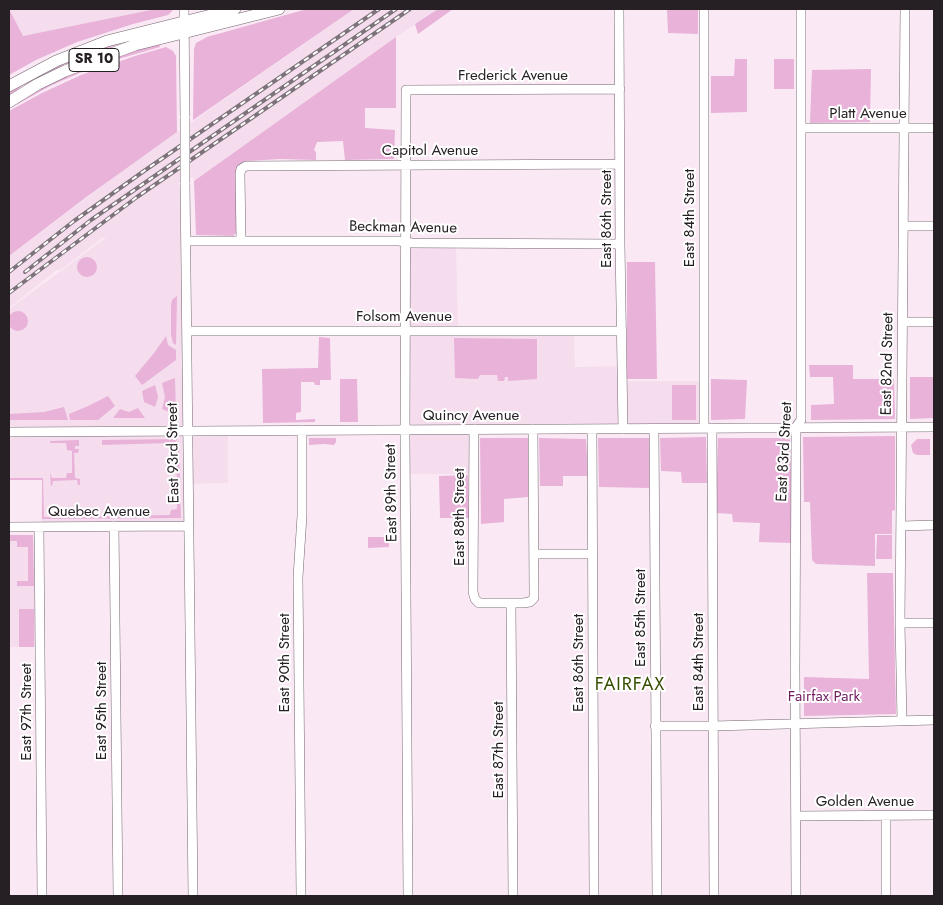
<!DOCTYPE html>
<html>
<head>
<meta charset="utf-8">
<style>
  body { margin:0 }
  #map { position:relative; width:943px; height:905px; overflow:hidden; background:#fae9f5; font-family:Jost,sans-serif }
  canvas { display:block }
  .frame { position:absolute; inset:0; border:10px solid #262024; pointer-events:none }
</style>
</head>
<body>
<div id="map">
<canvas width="943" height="905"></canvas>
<div class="frame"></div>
</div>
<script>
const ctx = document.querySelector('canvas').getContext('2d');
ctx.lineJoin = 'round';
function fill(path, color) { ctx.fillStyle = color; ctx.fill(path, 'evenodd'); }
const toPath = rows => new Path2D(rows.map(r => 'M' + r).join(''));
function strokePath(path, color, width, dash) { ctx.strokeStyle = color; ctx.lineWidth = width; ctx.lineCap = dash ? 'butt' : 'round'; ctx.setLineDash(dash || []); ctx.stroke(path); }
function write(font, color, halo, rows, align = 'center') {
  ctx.font = font + ' Jost,sans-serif'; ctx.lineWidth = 4; ctx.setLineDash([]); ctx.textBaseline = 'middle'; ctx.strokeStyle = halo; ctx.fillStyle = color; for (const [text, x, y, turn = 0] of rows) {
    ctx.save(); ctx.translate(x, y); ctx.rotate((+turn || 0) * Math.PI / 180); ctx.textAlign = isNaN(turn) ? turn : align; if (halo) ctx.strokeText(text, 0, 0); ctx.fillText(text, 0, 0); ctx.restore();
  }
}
fill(toPath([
  [9,9,157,9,22,37],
  [354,9,438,9,396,37,194,181,193,177,182,184,188,430,228,430,228,483,189,484,189,526,41,526,42,480,9,480,9,309,107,237,102,238,59,271,58,269,9,308,9,256,130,165],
  [405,242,456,243,458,331,574,331,575,367,622,366,623,381,704,381,704,428,474,429,474,474,405,474],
  [9,535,33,535,36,647,9,647]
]), '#f5ddee');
fill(toPath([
  [9,9,23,36,156,9,173,10,168,15,133,24,77,42,36,60,9,75],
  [307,9,354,9,193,120,194,49,196,43,207,37],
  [438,9,453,9,418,34,415,24],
  [667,9,698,9,698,34,668,33],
  [396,37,396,108,365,108,365,128,395,130,394,159,345,160,343,141,317,142,314,150,316,152,316,160,280,159,248,161,236,169,236,233,233,236,196,235,194,181],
  [130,40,62,66,22,86,9,97,9,89,86,52],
  [159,43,160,47,108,62,82,72,50,86,9,109,9,105,35,90,96,63],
  [166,47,173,51,176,56,177,132,85,198,9,256,9,111,42,93,81,75,135,56],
  [735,59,747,59,747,112,711,113,711,76,734,76],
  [774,59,794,59,794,89,774,89],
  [871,69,870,122,810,123,812,70],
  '77 267a10 10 0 1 1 20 0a10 10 0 1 1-20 0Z',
  [627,262,655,262,657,379,627,379],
  [177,296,176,345,173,343,171,335,171,306,172,300],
  '8 321a10 10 0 1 1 20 0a10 10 0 1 1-20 0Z',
  [166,336,168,345,176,350,176,360,142,385,135,376,154,353],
  [319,337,330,338,331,380,320,380,320,385,315,385,314,382,301,382,301,412,296,413,296,420,315,419,315,422,263,423,262,369,318,368],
  [454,338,537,339,537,379,508,381,508,377,505,377,504,381,498,381,497,375,480,375,478,379,455,378],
  [809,365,853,365,853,379,894,379,895,419,811,420,811,405,834,404,833,377,810,377],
  [910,377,934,377,934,418,910,419],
  [175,378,176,415,162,409,165,397,162,383],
  [340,379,357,379,358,422,340,422],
  [711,379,747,380,745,419,711,420],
  [155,385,158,397,155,407,144,402,142,391],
  [672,385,696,385,696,420,672,420],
  [108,396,115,406,98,420,70,420,69,414,88,406],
  [64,407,68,420,9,420,9,414,44,412],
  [138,408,145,418,113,418,120,409,129,412],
  [895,436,895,510,892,511,892,534,875,534,875,566,816,564,812,560,810,502,804,502,803,437],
  [706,437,707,483,682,483,681,472,661,471,660,438],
  [309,438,336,438,336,442,334,445,324,444,309,445],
  [480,438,528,438,528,497,504,499,504,522,481,524],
  [539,438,586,439,588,476,563,476,563,486,540,486],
  [598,438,650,438,649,488,599,487],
  [718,438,788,438,790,440,793,543,759,542,760,523,733,522,732,514,716,513],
  [178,439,172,445,169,443,102,445,102,440],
  [917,439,930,439,930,455,917,455,913,453,911,445],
  [79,440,79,446,75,446,75,449,79,449,78,453,74,453,75,478,80,479,80,485,78,485,77,480,53,481,52,486,51,486,50,473,52,478,66,478,67,473,72,473,72,451,67,450,66,443,50,443,50,441],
  [179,441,180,485,172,485,171,483,177,482,176,451,170,450,177,446,176,444],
  [468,475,469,518,440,518,439,476],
  [9,478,43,478,44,517,170,515,171,510,177,509,177,495,172,495,172,493,180,493,181,518,42,519,42,480,9,480],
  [9,535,33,535,34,586,17,586,17,581,28,581,28,547,17,547,17,541,9,541],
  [877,535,892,535,892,559,876,559],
  [368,537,389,537,389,547,368,548],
  [867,573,893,573,896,714,804,716,804,677,869,679],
  [19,609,34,609,34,647,19,647]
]), '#e8b2d9');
const minor = toPath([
  [184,9,185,118],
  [619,9,620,244,623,429],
  [704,9,704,428],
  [801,128,934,128],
  [185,183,193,896],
  [903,226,934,226],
  [186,241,399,241,412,243,620,244],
  [241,241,240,174,241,169,246,166,620,164],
  [903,322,934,322],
  [187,331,622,331],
  [712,428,714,896],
  [474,429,473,592,475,599,479,603,523,603,530,602,534,598,534,592,533,429],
  [654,429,657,896],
  [592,430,594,896],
  [9,432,934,427],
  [114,526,118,896],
  [902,526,934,525],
  [9,527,189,526],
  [39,527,42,896],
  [534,554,593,554],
  [511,603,513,896],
  [900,623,934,623],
  [902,721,900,623,905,9],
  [655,726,713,726,934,720],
  [796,816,934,815],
  [886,816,886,896],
  [301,896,298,577,302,516,302,430],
  [408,896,405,438,406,90,620,89],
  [796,896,795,668,796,427,801,420,801,9]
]);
const major = toPath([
  [9,86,56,61,107,41,235,9],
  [9,102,38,84,65,71,135,45,279,9]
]);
strokePath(minor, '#746670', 10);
strokePath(major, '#746670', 12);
strokePath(minor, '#fff', 9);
strokePath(major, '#fff', 11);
const rail = toPath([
  [9,272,74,221,144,171,379,9],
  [25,272,91,220,396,9],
  [9,293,137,197,410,9]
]);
strokePath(rail, '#7d737a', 4);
strokePath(rail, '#fff', 2, [5.5]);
const minorBridge = toPath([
  [185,118,185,183]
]);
strokePath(minorBridge, '#746670', 10, []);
strokePath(minorBridge, '#fff', 9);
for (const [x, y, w] of [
  [94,60,50]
]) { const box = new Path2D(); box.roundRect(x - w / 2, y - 11.5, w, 23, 4); ctx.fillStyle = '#fff'; ctx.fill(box); strokePath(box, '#262024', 1); }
write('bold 14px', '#262024', null, [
  ["SR 10",94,60]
]);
write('15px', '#262024', '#fff', [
  ["Frederick Avenue",513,76],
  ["Platt Avenue",868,114],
  ["Capitol Avenue",430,151],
  ["East 84th Street",690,218,-90],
  ["East 86th Street",607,219,-90],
  ["Beckman Avenue",403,228,1],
  ["Folsom Avenue",404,317],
  ["East 82nd Street",888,364,-89],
  ["Quincy Avenue",471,416],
  ["East 83rd Street",785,452,-87],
  ["East 93rd Street",174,453,-91],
  ["East 89th Street",392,493,-91],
  ["Quebec Avenue",99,512],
  ["East 88th Street",460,517,-90],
  ["East 85th Street",641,618,-90],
  ["East 84th Street",699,662,-90],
  ["East 90th Street",285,663,-90],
  ["East 86th Street",579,663,-90],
  ["East 95th Street",102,711,-90],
  ["East 97th Street",27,712,-90],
  ["East 87th Street",499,750,-90],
  ["Golden Avenue",865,802]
]);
write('15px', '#701d60', '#fff', [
  ["Fairfax Park",824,697]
]);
ctx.letterSpacing = '1px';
write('18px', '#364d00', '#fff', [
  ["FAIRFAX",630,686]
]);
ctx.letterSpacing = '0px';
</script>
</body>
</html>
